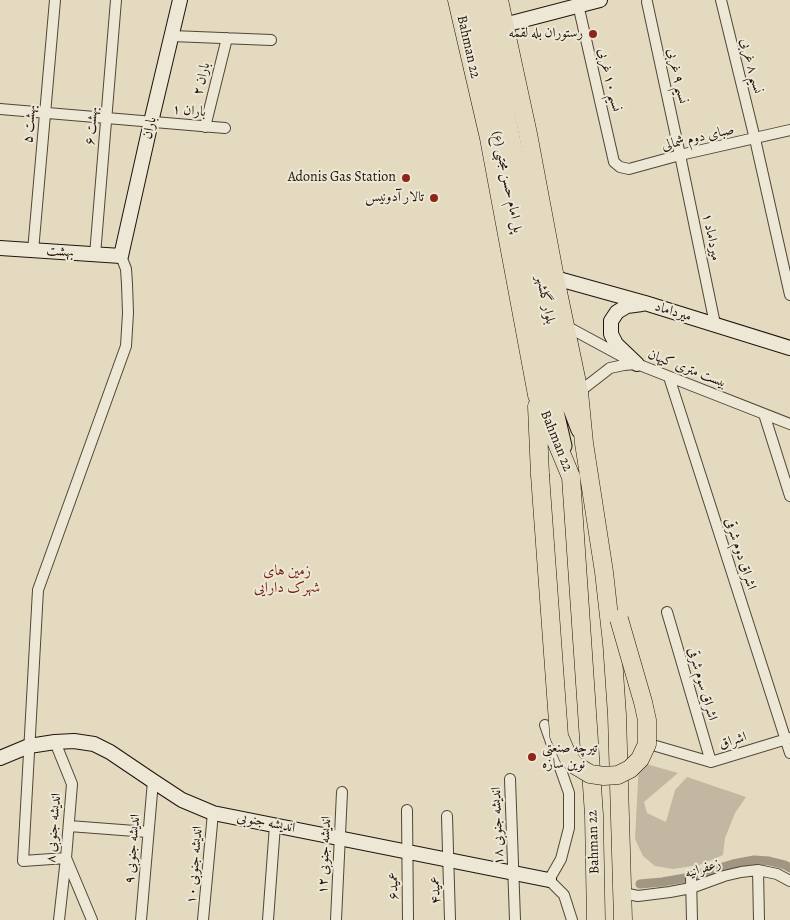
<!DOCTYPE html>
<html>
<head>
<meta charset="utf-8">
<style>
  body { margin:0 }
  canvas { display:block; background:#e3dabf }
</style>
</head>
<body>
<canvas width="790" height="920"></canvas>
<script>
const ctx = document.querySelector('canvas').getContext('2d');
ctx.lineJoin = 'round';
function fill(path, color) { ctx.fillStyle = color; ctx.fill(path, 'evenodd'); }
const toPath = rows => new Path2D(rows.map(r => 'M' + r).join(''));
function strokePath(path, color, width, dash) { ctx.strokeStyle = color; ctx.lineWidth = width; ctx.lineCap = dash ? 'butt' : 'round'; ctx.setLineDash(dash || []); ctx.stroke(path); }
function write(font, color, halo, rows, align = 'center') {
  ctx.font = font + ' Alegreya,Amiri,serif'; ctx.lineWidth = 4; ctx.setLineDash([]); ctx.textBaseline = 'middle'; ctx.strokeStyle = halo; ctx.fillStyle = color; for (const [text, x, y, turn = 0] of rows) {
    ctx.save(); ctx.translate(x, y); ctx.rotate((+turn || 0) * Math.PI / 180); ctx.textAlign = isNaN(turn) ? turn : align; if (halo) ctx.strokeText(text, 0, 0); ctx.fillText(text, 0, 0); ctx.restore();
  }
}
fill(toPath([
  [639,762,678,773,644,802,647,813,666,822,675,790,687,777,746,797,735,813,725,838,723,855,699,865,673,869,655,866,643,856,635,839]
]), '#c2b8a1');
strokePath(toPath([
  [640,884,662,882,691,877,733,864,754,860,769,861,785,865,790,868]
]), '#a19682', 9);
const street = toPath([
  [577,0,614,162,620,167,629,169,680,155,790,130],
  [721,0,755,139,790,295],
  [647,2,680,155,715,324],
  [172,36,271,40],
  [0,109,225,128],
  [205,127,227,38],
  [33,251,55,0],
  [95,255,116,0],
  [566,326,627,359],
  [669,377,790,753],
  [579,392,610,368,624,365,637,364,790,424],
  [764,414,790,496],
  [667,612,711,762],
  [545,725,569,793,569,828,561,859,549,880,564,895,572,920],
  [55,742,72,784,66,858,59,920],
  [656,746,711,762,790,738],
  [510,779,515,920],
  [407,810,408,920],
  [447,816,450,920],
  [69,826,148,832],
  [758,870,759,920],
  [691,877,692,920],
  [623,893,638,896,670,892,691,888,724,876,741,872,758,870,777,874,790,881],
  [92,920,66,858,23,861,38,590,126,346,128,313,127,284,126,269,121,256],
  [141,920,153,781],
  [203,920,213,813],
  [268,920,275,825],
  [336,920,342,792]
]);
const secondary = toPath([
  [504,25,600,0],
  [0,248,121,256,151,122,180,0],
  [555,278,645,303,790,348],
  [637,364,616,344,611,334,611,321,617,312,627,306,642,304],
  [0,758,29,746,55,742,74,741,94,744,110,752,153,781,182,800,213,813,549,880]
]);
const primary = toPath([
  [469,0,545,364,564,446],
  [484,0,564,391,579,430]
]);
const highway = toPath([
  [457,0,489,138,537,395,571,477,594,815,596,920],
  [499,0,528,134,555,278,579,392,584,443,604,572,612,643,617,715,623,920],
  [537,406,540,475]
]);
strokePath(street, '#524539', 12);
strokePath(secondary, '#22130c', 16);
strokePath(primary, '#22130c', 17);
strokePath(highway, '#22130c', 19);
strokePath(street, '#ede7d5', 10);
strokePath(secondary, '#ede7d5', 14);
strokePath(primary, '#e3dabf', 15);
strokePath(highway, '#e3dabf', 18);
const highwayBridge = toPath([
  [540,475,559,736,568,757,575,765,590,774,604,776,618,775,630,769,640,759,647,744,647,720,643,702,619,619]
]);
strokePath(highwayBridge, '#22130c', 19, []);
strokePath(highwayBridge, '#e3dabf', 18);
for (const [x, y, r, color] of [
  [593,34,5,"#8f2418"],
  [406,178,5,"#8f2418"],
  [434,198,5,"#8f2418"],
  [532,757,5,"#8f2418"]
]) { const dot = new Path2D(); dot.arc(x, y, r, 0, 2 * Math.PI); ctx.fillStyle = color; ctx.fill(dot); strokePath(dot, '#ede7d5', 2); }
write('14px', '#22130c', '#ede7d5', [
  ["رستوران بله لقمه",583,34],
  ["Adonis Gas Station",396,178],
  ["تالار آدونیس",424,198],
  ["تیرچه صنعتی",542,749,"left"],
  ["نوین سازه",542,765,"left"]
], 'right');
write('14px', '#22130c', '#ede7d5', [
  ["Bahman 22",468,47,77],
  ["نسیم ۸ غربی",751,66,76],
  ["نسیم ۹ غربی",677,76,78],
  ["باران ۲",202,79,-76],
  ["نسیم ۱۰ غربی",609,80,77],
  ["باران ۱",189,111,5],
  ["بهشت ۵",30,124,-85],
  ["بهشت ۶",92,126,-85],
  ["باران",150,128,-77],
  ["صبای دوم شمالی",698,138,-13],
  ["پل امام حسن مجتبی (ع)",507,182,78],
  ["میرداماد ۱",711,237,79],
  ["بهشت",60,252,4],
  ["بلوار گلشهر",545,300,78],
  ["میرداماد",673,312,17],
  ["بیست متری کیهان",687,369,21],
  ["Bahman 22",556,441,68],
  ["اشراق دوم شرقی",740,554,72],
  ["اشراق سوم شرقی",702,684,74],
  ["اشراق",733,741,-17],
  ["اندیشه جنوبی",266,823,11],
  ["اندیشه جنوبی ۱۸",498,826,-92],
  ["اندیشه جنوبی ۸",54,828,-85],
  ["Bahman 22",594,842,-92],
  ["اندیشه جنوبی ۹",133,849,-85],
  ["اندیشه جنوبی ۱۲",325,855,-87],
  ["اندیشه جنوبی ۱۰",195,865,-85],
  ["زعفرانیه",703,869,-17],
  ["عمید۶",394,886,-91],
  ["عمید۴",436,890,-92]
]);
write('15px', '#7a1f14', '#ede7d5', [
  ["زمین های",287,571],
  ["شهرک دارایی",287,588]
]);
</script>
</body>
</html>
